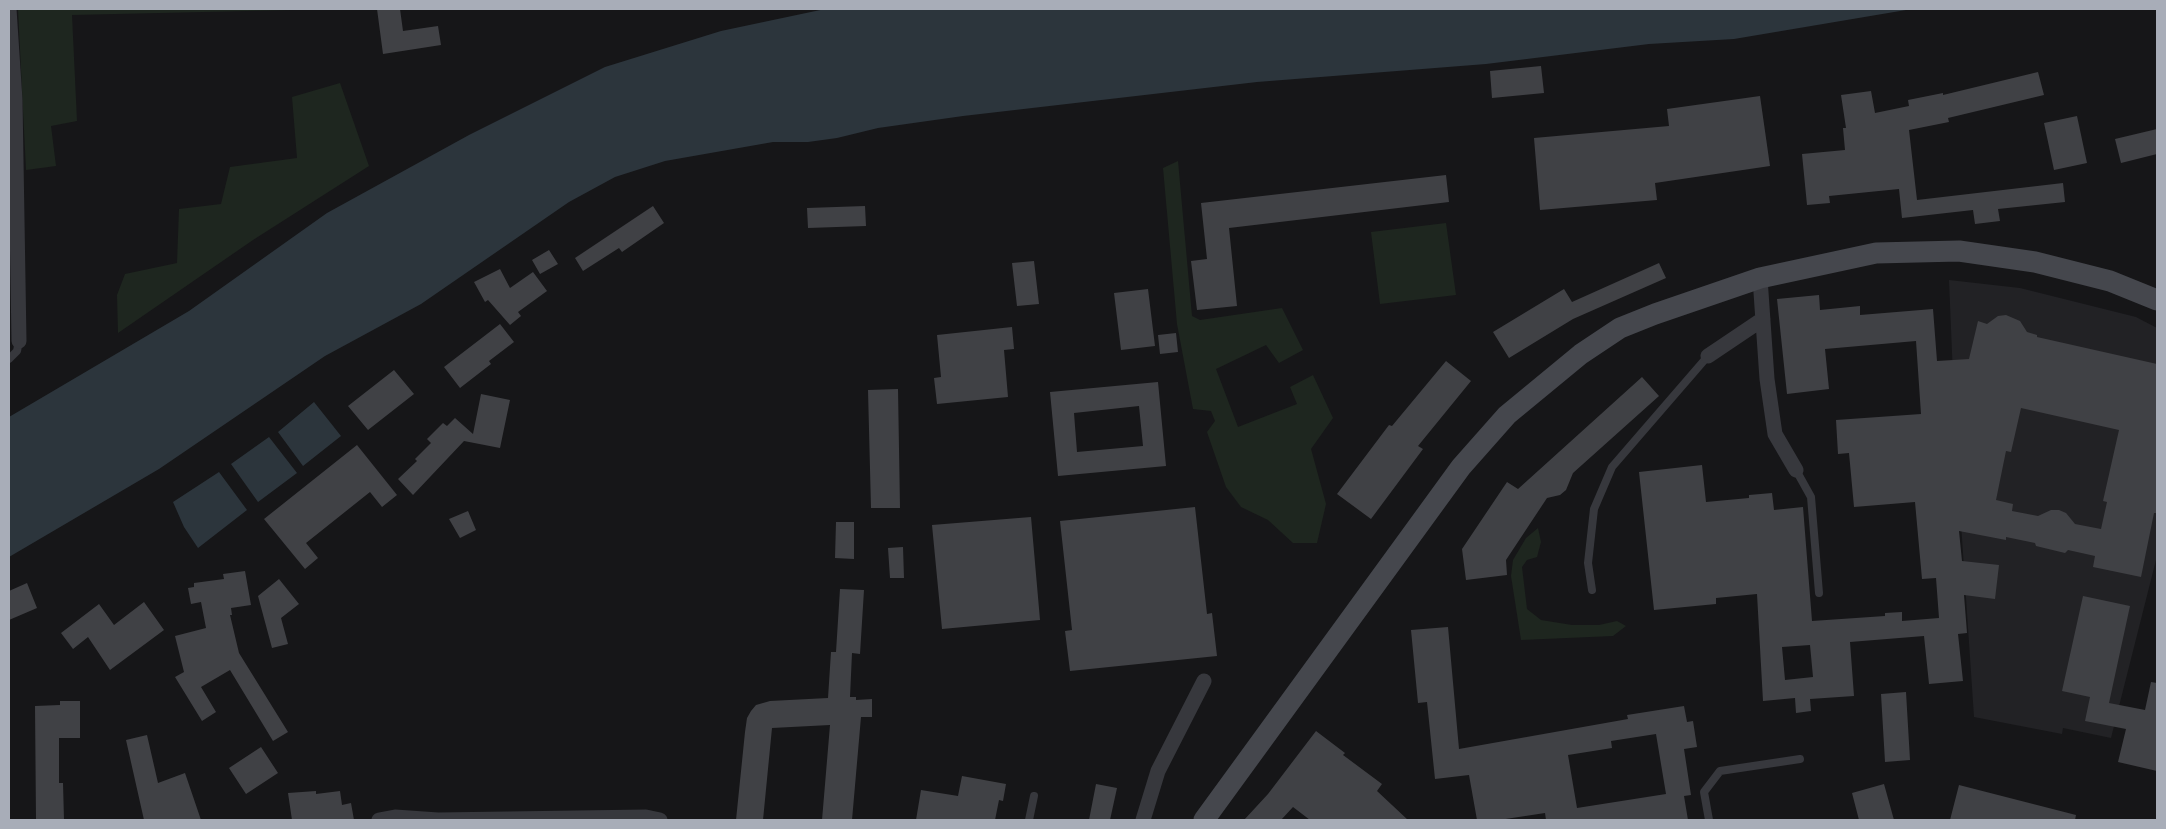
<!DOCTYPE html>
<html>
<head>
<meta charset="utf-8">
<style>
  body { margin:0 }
  #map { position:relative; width:2166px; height:829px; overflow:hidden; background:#161618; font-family:Montserrat,sans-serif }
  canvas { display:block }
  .frame { position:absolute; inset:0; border:10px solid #a8adb8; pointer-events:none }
</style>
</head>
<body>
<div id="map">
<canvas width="2166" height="829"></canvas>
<div class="frame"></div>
</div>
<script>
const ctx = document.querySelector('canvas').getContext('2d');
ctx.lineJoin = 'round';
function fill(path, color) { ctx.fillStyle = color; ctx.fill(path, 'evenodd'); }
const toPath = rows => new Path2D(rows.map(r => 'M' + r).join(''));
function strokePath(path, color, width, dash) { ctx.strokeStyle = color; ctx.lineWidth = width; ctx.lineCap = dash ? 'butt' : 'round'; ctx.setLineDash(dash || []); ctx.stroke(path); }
fill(toPath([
  [1949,280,2020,288,2136,317,2157,328,2157,556,2111,738,2063,728,2062,734,1974,717,1956,449]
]), '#222225');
fill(toPath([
  [18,9,336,9,72,15,77,121,51,126,56,166,26,170],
  [340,83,369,166,253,240,118,333,117,295,125,274,177,263,179,209,221,204,230,167,297,158,292,97],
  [1178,161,1192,316,1200,320,1282,308,1303,350,1279,363,1266,345,1216,369,1238,427,1297,404,1290,387,1313,375,1333,418,1311,449,1326,504,1317,543,1293,543,1268,520,1241,507,1226,487,1207,432,1215,421,1211,411,1193,409,1177,324,1163,168],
  [1446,223,1456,295,1380,304,1371,232],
  [1538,528,1541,542,1537,557,1527,560,1522,567,1527,609,1541,620,1572,625,1599,625,1617,621,1626,626,1613,636,1521,640,1511,576,1513,560,1526,538]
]), '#1e261f');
fill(toPath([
  [825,9,2157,9,2157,10,1906,10,1734,39,1649,44,1486,64,1257,82,963,116,878,128,837,138,808,142,773,142,665,161,615,177,569,202,421,304,325,356,159,469,9,557,9,417,189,311,327,213,469,135,605,67,721,31],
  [314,402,341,436,303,466,278,432],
  [269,437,297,473,258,502,231,464],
  [219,472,247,510,198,548,184,527,173,502]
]), '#2c353c');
fill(toPath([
  [377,9,400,9,403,31,438,26,441,45,383,54],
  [1541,66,1544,93,1492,98,1490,71],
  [2038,72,2044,95,1948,118,1949,122,1909,130,1917,200,2063,183,2065,202,1998,209,2000,221,1975,224,1973,210,1902,218,1899,189,1829,196,1830,203,1807,205,1802,154,1845,150,1843,128,1846,128,1841,95,1871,91,1875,113,1909,106,1908,100,1943,93,1943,95],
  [1760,96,1770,166,1655,183,1657,200,1540,210,1534,138,1669,126,1667,109],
  [2077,116,2087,163,2054,170,2044,123],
  [2157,129,2157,154,2121,163,2115,139],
  [1446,175,1449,202,1229,228,1237,306,1197,310,1191,261,1207,259,1201,203],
  [653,206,664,223,622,252,619,248,583,271,575,258],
  [865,206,866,226,808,228,807,208],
  [549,250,558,264,540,274,532,260],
  [1034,261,1039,304,1017,306,1012,263],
  [1659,263,1666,278,1573,319,1509,358,1493,332,1564,289,1572,302],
  [500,269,510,288,533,272,547,291,518,312,521,316,510,325,488,300,485,302,474,282],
  [1148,289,1155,346,1121,350,1114,293],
  [1819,295,1820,310,1860,306,1860,315,1933,309,1937,361,1969,359,1978,321,1987,324,1998,316,2006,315,2020,321,2027,332,2037,335,2037,337,2157,364,2157,513,2154,513,2141,577,2093,567,2095,556,2068,550,2065,553,2036,546,2035,543,2006,537,2006,540,1959,531,1962,561,1999,565,1995,599,1964,595,1967,633,1958,634,1963,681,1929,684,1924,636,1850,642,1854,696,1810,699,1811,711,1796,713,1795,698,1763,701,1757,594,1716,598,1716,604,1654,610,1639,472,1702,465,1706,502,1749,498,1749,495,1772,493,1774,510,1803,507,1812,621,1885,616,1885,613,1902,612,1902,621,1939,618,1936,578,1922,579,1915,502,1854,507,1849,453,1838,454,1836,420,1921,414,1916,341,1825,349,1829,389,1787,394,1777,299],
  [2021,408,2119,430,2103,501,2107,502,2101,529,2075,524,2066,513,2059,510,2051,510,2038,516,2012,511,2013,504,1996,500,2006,451,2011,452],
  [1810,645,1813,677,1785,680,1782,647],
  [500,324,514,342,489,361,491,364,460,388,444,367],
  [1012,327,1014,349,1004,350,1008,397,937,404,934,378,941,377,937,335],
  [1176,333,1178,352,1160,354,1158,335],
  [1446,361,1471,381,1418,446,1423,449,1371,519,1337,494,1389,425,1392,426],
  [394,370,414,394,368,430,348,406],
  [1642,377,1659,396,1573,473,1566,490,1560,495,1547,498,1506,560,1507,575,1466,580,1462,549,1507,482,1518,489],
  [1158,382,1166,466,1058,476,1050,392],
  [1139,406,1143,446,1077,452,1074,413],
  [898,389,900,508,871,508,868,390],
  [481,394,510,400,500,448,464,441,413,495,398,479,417,461,415,459,431,443,427,439,443,423,447,426,455,418,473,434],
  [357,445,397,495,382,507,370,492,306,543,318,558,305,569,264,519],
  [1195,507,1207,614,1212,613,1217,656,1070,671,1065,631,1072,630,1060,521],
  [468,511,476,530,460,538,449,519],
  [1031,517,1040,620,942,629,932,525],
  [836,522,854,522,854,559,835,558],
  [903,547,904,578,890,578,888,548],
  [245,571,251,605,231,608,232,615,230,615,239,653,288,732,273,741,230,670,201,687,216,712,202,721,175,677,184,672,175,636,206,628,201,602,191,604,188,588,194,587,194,583,224,579,223,574],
  [279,579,299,604,281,618,288,644,272,648,258,596],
  [27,583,37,608,9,620,9,591],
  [840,589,864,590,860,654,852,653,850,697,856,697,856,700,872,699,872,717,861,717,852,820,822,820,830,725,772,728,763,820,736,820,745,732,747,718,751,711,756,705,770,701,828,698,831,652,836,652],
  [2083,596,2130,606,2109,703,2145,710,2151,682,2157,683,2157,771,2118,762,2126,729,2085,721,2090,697,2062,691],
  [144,602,164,630,110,670,88,637,73,649,61,633,99,604,114,625],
  [1448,627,1459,749,1628,719,1627,715,1684,706,1687,722,1693,721,1697,747,1684,749,1691,795,1684,796,1688,820,1546,820,1545,813,1499,820,1477,820,1469,775,1435,779,1427,702,1418,703,1411,630],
  [1656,734,1666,794,1577,808,1568,755,1612,748,1611,741],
  [1906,692,1910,760,1885,762,1881,694],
  [60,701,80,701,80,738,59,738,59,783,63,783,64,820,36,820,35,706,60,705],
  [1316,731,1345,753,1343,755,1382,784,1377,791,1408,820,1310,820,1293,807,1281,820,1244,820,1268,794],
  [147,735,158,783,185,773,201,820,144,820,126,740],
  [261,747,278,773,246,794,229,768],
  [962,776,1006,784,1003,801,999,800,995,820,916,820,921,790,958,796],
  [1096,784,1117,788,1110,820,1089,820],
  [1884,784,1894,820,1859,820,1852,793],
  [1959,785,2076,815,2075,820,1950,820],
  [316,791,316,794,340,791,342,805,351,803,354,820,292,820,288,793]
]), '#404145');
strokePath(toPath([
  [9,359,17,351,19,341],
  [1796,470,1811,497,1819,593],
  [1592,590,1588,563,1594,509,1612,467,1708,356],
  [1029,820,1034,796],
  [1709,820,1704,792,1720,771,1800,759]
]), '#37383d', 8);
strokePath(toPath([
  [9,9,15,100,19,341],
  [1760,278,1767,379,1775,434,1796,470],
  [1708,356,1763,319],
  [379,820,395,817,438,820,646,817,660,820],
  [1143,820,1158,771,1204,681]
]), '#37383d', 15);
strokePath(toPath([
  [1204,820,1461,467,1507,415,1581,354,1620,328,1655,314,1760,278,1876,253,1959,251,2035,262,2110,281,2157,300]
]), '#45474d', 21);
</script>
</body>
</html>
